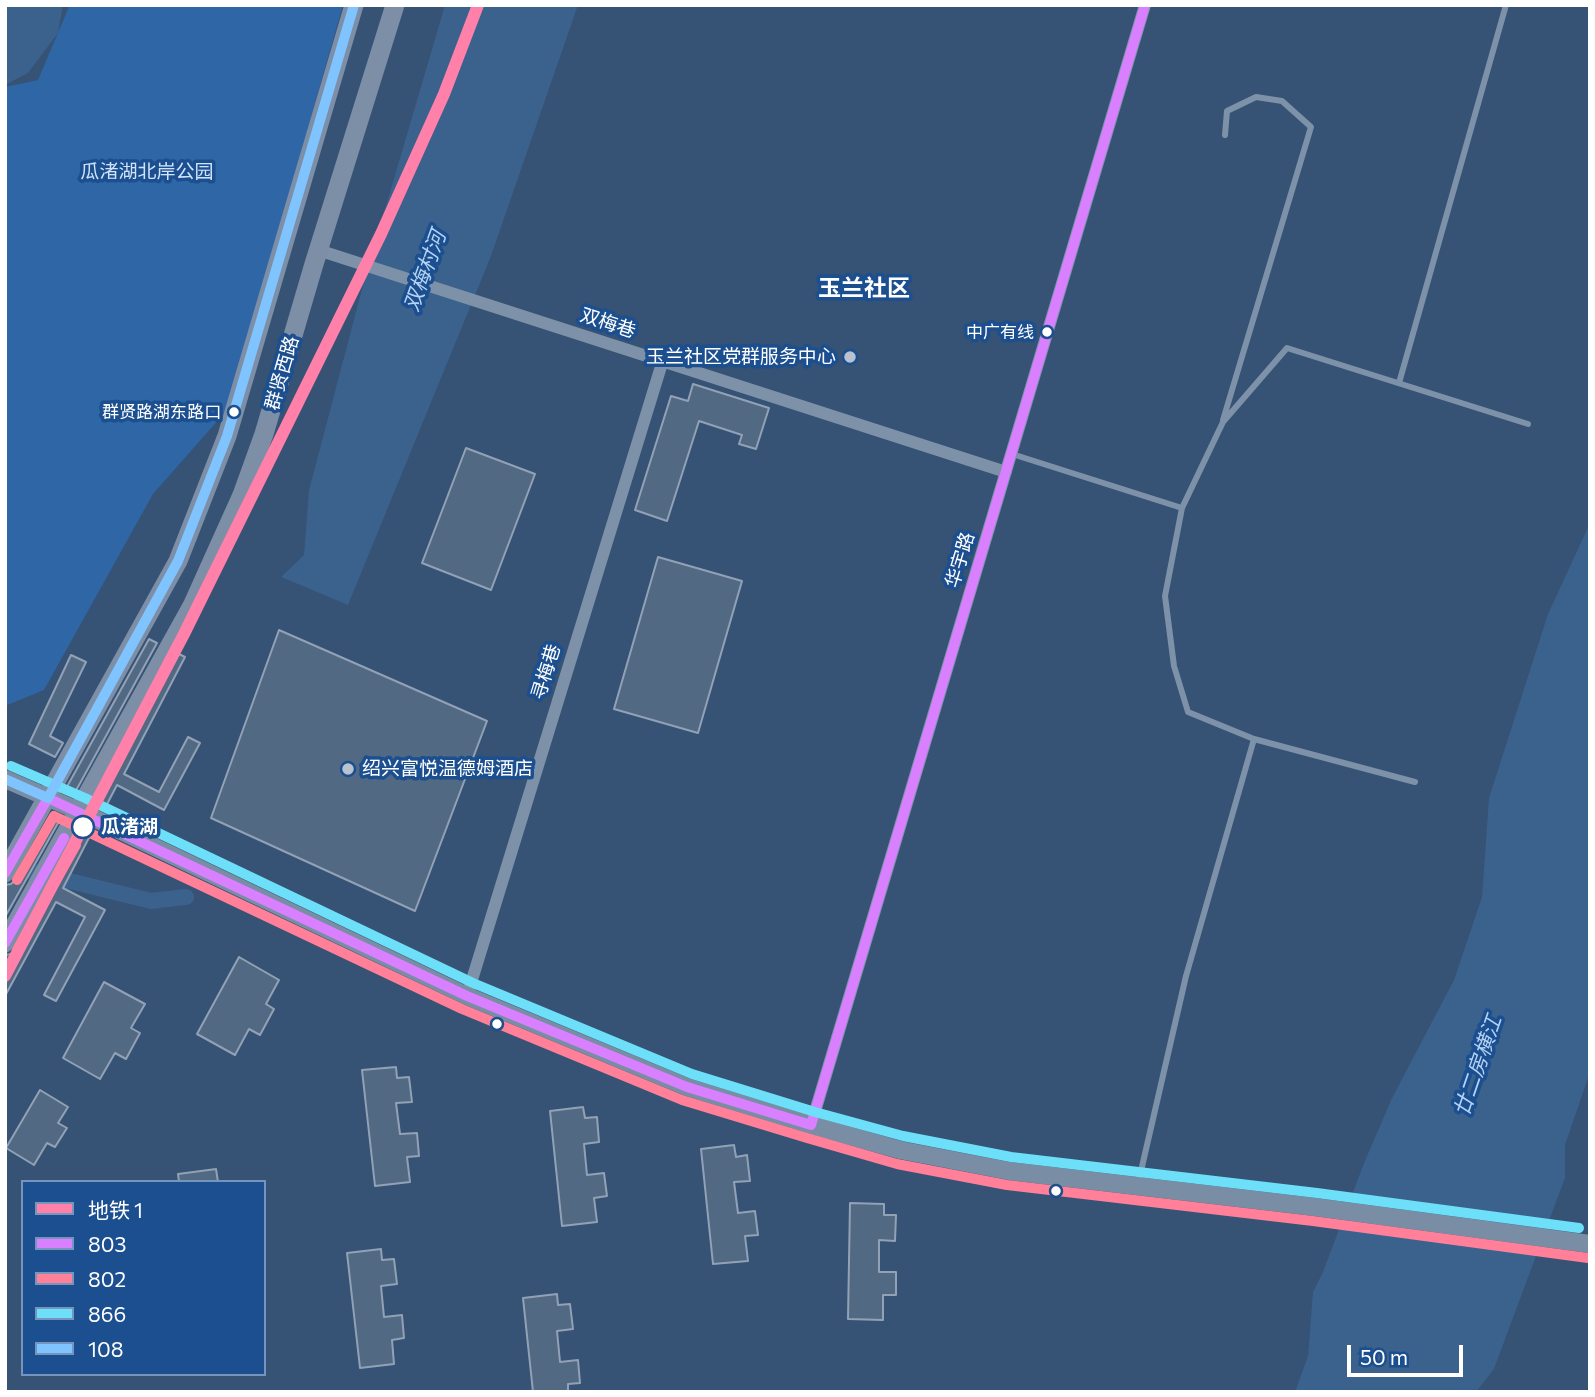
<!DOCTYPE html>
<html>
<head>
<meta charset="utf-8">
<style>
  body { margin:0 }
  #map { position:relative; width:1595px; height:1397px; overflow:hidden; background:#365274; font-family:Commissioner,"Noto Sans SC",sans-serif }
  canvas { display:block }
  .frame { position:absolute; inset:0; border:7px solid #fff; pointer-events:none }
  .legend { position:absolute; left:21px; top:1180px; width:245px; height:196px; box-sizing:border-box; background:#1b4f8f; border:2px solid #7695bc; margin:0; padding:9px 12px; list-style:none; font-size:21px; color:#fff }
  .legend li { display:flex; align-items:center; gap:14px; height:35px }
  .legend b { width:35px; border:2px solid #7695bc }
  .scale { position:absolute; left:1347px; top:1345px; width:116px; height:32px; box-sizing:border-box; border:4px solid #fff; border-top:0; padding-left:9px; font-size:21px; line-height:24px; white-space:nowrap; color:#fff; -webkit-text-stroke:5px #1b4f8f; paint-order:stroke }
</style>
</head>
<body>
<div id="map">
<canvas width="1595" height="1397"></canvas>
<div class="frame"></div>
<ul class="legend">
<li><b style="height:9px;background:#ff80a8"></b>地铁 1</li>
<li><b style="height:9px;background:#d880ff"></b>803</li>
<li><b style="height:9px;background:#ff8098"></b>802</li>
<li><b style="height:9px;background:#6ddff8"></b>866</li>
<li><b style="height:9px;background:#80c4ff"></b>108</li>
</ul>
<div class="scale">50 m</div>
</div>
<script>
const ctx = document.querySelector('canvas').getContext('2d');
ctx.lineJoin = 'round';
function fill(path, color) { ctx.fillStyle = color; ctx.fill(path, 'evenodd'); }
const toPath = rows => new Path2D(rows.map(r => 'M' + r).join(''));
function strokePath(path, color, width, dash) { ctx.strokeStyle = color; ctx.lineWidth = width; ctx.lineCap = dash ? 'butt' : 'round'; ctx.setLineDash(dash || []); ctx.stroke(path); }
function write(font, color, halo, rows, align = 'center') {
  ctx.font = font + ' Commissioner,"Noto Sans SC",sans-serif'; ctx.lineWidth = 7; ctx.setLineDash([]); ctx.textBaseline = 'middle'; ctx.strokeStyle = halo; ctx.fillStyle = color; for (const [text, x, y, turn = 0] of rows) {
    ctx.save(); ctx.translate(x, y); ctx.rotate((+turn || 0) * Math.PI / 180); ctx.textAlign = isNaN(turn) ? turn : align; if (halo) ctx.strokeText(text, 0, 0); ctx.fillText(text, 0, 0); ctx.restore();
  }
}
fill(toPath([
  [68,5,343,5,228,409,153,494,44,690,5,706,5,87,38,80,68,9]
]), '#2f66a5');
fill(toPath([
  [5,5,63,5,58,33,28,73,5,85],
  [445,5,578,5,491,256,348,605,281,577,304,555,309,490,366,274],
  [1590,523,1590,1072,1565,1145,1565,1178,1494,1369,1476,1392,1295,1392,1308,1356,1313,1292,1323,1272,1364,1163,1392,1098,1454,980,1482,897,1489,798,1548,614]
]), '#3b618d');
strokePath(toPath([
  [5,865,151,901,186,897]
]), '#3b618d', 16);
const building = toPath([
  [693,384,769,408,756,449,739,444,742,435,699,421,667,521,635,510,671,396,688,401,693,384],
  [466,448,535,474,491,590,422,563,466,448],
  [658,557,742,581,698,733,614,709,658,557],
  [279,630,487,721,415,911,211,818,279,630],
  [149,639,157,643,73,796,64,792,149,639],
  [179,654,185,657,124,774,159,792,188,737,200,743,164,810,117,785,104,810,95,806,179,654],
  [71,655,86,662,50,736,63,743,55,757,29,744,71,655],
  [53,812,62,816,5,917,5,885,11,884,16,879,53,812],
  [84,826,93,830,63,888,105,910,56,1001,44,995,85,917,56,902,5,996,5,955,11,954,16,949,84,826],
  [239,957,279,980,266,1004,274,1009,260,1035,249,1029,235,1055,197,1034,239,957],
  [104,982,145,1004,131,1028,140,1033,126,1059,115,1053,100,1079,63,1058,104,982],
  [396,1067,397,1078,409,1077,412,1102,396,1103,400,1134,417,1133,419,1156,407,1157,410,1182,375,1186,362,1070,396,1067],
  [40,1090,68,1107,58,1123,67,1128,55,1147,47,1143,34,1165,6,1148,40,1090],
  [583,1107,585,1118,597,1117,599,1142,584,1144,587,1175,604,1173,607,1196,594,1198,597,1222,562,1226,550,1111,583,1107],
  [734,1145,736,1157,747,1155,750,1181,734,1182,738,1213,755,1211,758,1235,745,1236,748,1261,713,1264,701,1149,734,1145],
  [216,1169,218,1182,179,1182,178,1174,216,1169],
  [850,1203,884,1204,884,1215,896,1215,895,1241,879,1240,879,1272,896,1272,896,1295,883,1295,883,1320,848,1319,850,1203],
  [381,1249,382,1260,394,1259,397,1284,381,1286,384,1317,402,1315,404,1338,392,1340,394,1364,360,1368,347,1253,381,1249],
  [557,1294,558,1305,570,1304,573,1329,557,1331,560,1362,578,1360,580,1383,568,1384,568,1392,533,1392,523,1298,557,1294]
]);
fill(building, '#526984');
strokePath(building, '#92a2b6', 2);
strokePath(toPath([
  [1399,383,1506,5],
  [1223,420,1311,127,1282,101,1256,97,1227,111,1225,135],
  [1012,454,1182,508],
  [1415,782,1254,739,1188,712,1174,666,1165,596,1182,508,1223,422,1287,348,1528,424],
  [1138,1184,1186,976,1254,739]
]), '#7d92a8', 6);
strokePath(toPath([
  [318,250,1006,472],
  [467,996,663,360],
  [811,1125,1145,5]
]), '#7d92a8', 12);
strokePath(toPath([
  [5,779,79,811,467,996,687,1087,811,1125,900,1150,1009,1171,1315,1207,1590,1244]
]), '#798da4', 18);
strokePath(toPath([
  [5,873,178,561,227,436,354,5],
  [5,943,193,604,242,495,264,434,314,264,395,5]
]), '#7d8ea7', 19);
strokePath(toPath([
  [5,873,48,798,467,996,687,1087,811,1125],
  [5,943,64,838],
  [811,1125,1145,5]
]), '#d880ff', 10);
strokePath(toPath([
  [17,880,54,816,462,1009,682,1100,807,1138,897,1164,1007,1185,1313,1221,1588,1258],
  [17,950,76,845]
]), '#ff8098', 10);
strokePath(toPath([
  [11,766,85,798,473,983,692,1074,815,1112,903,1136,1011,1157,1317,1193,1579,1228]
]), '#6ddff8', 10);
strokePath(toPath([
  [5,779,48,798,178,561,227,436,354,5]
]), '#80c4ff', 10);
strokePath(toPath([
  [5,976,184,634,381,234,444,94,478,5]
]), '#ff80a8', 12);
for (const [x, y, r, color] of [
  [1047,332,6,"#fff"],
  [850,357,7,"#b9c2ce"],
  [234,412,6,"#fff"],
  [348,769,7,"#b9c2ce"],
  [83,827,11,"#fff"],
  [497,1024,6,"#fff"],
  [1056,1191,6,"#fff"]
]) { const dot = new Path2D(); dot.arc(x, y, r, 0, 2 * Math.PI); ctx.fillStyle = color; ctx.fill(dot); strokePath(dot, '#1b4f8f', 2.5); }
write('17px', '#fff', '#1b4f8f', [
  ["中广有线",1034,332],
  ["群贤路湖东路口",221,412]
], 'right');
write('19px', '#cfe3fa', '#1b4f8f', [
  ["瓜渚湖北岸公园",147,172]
]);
write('19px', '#fff', '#1b4f8f', [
  ["双梅巷",608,323,18],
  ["群贤西路",282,373,-74],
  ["华宇路",960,560,-73],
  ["寻梅巷",546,672,-73]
]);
write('19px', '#fff', '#1b4f8f', [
  ["玉兰社区党群服务中心",836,357],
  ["绍兴富悦温德姆酒店",362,769,"left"]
], 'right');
write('bold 19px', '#fff', '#1b4f8f', [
  ["瓜渚湖",101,827]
], 'left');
write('italic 21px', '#b5d3f5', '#1b4f8f', [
  ["双梅村河",425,271,-70],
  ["廿二房横江",1478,1066,-71]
]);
write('bold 23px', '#fff', '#1b4f8f', [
  ["玉兰社区",864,288]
]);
</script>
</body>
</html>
